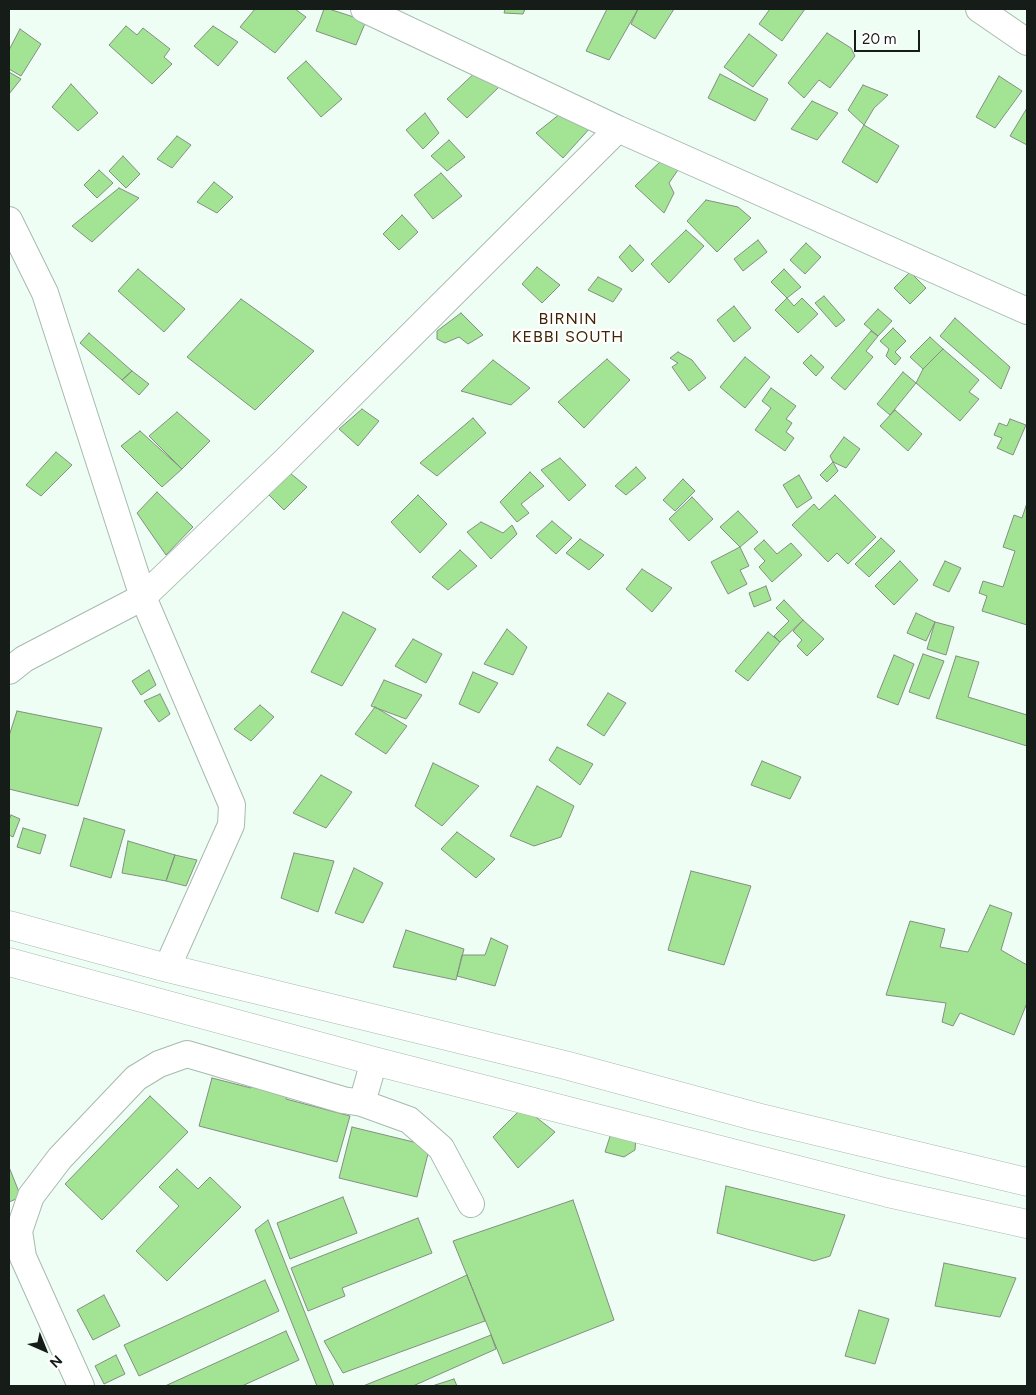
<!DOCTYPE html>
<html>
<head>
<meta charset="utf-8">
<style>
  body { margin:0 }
  #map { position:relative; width:1036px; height:1395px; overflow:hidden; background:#effef5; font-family:Figtree,sans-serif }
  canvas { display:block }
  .frame { position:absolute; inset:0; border:10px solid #161d18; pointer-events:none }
  .north { position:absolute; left:20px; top:1325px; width:50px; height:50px; -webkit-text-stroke:4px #fff; paint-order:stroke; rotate:136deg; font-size:14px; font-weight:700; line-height:20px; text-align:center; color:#161d18 }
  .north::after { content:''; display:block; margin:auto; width:18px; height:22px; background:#161d18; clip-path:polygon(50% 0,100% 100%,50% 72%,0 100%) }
  .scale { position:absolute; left:854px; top:30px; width:66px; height:22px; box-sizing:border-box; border:2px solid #161d18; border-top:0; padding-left:6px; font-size:15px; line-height:18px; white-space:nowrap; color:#161d18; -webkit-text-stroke:4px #fff; paint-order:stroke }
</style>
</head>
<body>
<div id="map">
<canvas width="1036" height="1395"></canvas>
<div class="frame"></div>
<div class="north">N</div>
<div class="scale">20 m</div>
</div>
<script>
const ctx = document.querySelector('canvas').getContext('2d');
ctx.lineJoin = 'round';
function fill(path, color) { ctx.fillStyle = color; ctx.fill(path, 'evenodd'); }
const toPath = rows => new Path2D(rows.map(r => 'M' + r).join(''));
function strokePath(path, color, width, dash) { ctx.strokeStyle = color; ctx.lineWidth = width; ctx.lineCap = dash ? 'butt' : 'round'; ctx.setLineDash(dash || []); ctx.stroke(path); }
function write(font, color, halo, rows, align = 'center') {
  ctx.font = font + ' Figtree,sans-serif'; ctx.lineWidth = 4.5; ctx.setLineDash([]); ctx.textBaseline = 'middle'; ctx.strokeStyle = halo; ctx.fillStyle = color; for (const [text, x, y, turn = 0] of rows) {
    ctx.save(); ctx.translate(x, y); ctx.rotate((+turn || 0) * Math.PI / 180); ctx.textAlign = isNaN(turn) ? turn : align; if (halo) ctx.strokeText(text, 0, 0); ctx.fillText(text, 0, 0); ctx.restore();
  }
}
const building = toPath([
  [255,9,295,9,306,17,275,53,240,27,255,9],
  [324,9,329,9,366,21,356,45,316,31,324,9],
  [505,9,525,9,523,14,504,13,505,9],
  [607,9,638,9,609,60,586,51,607,9],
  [638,9,674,9,655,39,631,24,638,9],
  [770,9,805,9,782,41,759,24,770,9],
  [126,26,137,35,143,28,170,49,164,57,172,64,152,84,109,45,126,26],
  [213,26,238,42,218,66,194,46,213,26],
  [20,29,41,44,21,76,9,69,9,50,20,29],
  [827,33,851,48,855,56,830,88,819,80,804,98,788,83,827,33],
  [749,34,777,55,753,87,724,67,749,34],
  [306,61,342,99,321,117,287,78,306,61],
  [479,69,499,87,467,118,447,99,479,69],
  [9,72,21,79,9,94,9,72],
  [720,74,768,99,755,121,708,98,720,74],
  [999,76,1022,91,995,128,976,117,999,76],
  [71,84,98,113,78,131,52,107,71,84],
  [863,85,888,95,874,108,864,125,848,110,863,85],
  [812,101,838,113,817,140,791,129,812,101],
  [570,106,591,127,563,158,536,133,570,106],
  [1027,108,1027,145,1010,136,1027,108],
  [425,113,439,133,423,149,406,130,425,113],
  [864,125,899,146,877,183,842,162,864,125],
  [177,136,191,145,172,168,157,159,177,136],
  [449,140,465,157,447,171,431,156,449,140],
  [123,156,140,174,126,188,109,171,123,156],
  [663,159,680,167,669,183,674,193,664,213,635,186,663,159],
  [99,170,113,183,97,198,84,185,99,170],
  [441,173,462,196,433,219,414,195,441,173],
  [214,182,233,197,217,213,197,202,214,182],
  [119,188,139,198,92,242,72,226,119,188],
  [706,200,738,207,751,218,717,252,687,221,706,200],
  [402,215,418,232,399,250,383,234,402,215],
  [686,230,704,246,669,283,651,264,686,230],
  [758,240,767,252,743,271,734,259,758,240],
  [806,243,821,257,805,274,790,260,806,243],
  [630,245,644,260,632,272,619,257,630,245],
  [537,267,560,285,542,303,522,284,537,267],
  [138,269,185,309,164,332,118,291,138,269],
  [784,269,801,287,787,298,771,282,784,269],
  [910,272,926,288,910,304,894,288,910,272],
  [598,277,622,289,613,302,588,290,598,277],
  [824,296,845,320,836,327,815,303,824,296],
  [787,298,794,306,802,298,818,314,798,333,775,310,787,298],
  [241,299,314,351,255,410,187,357,241,299],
  [734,306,751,328,734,342,717,320,734,306],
  [878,309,892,321,878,336,864,324,878,309],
  [461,313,483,335,468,344,459,337,445,343,437,339,437,331,461,313],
  [955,318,1010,367,1001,389,940,336,955,318],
  [893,328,906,341,895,352,901,358,895,365,886,356,889,349,880,341,893,328],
  [871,331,878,336,866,351,873,357,845,390,831,378,871,331],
  [89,333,132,371,122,380,80,343,89,333],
  [930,337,943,349,923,369,910,357,930,337],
  [943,349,979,380,969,392,979,399,960,421,916,383,923,369,943,349],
  [678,352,692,360,706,378,689,391,672,367,678,363,670,358,678,352],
  [811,355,824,367,816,376,803,363,811,355],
  [745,357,770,377,745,408,720,387,745,357],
  [607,359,630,380,584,428,558,402,607,359],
  [493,360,530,388,511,405,461,391,493,360],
  [132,371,149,384,139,395,122,380,132,371],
  [903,372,916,383,890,415,877,404,903,372],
  [771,388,796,406,786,419,792,423,786,432,794,438,785,451,755,430,771,408,762,401,771,388],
  [362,409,379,421,358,446,339,429,362,409],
  [895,410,922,434,908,451,880,426,895,410],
  [177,412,210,441,182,469,149,436,177,412],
  [473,418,486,433,437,476,420,463,473,418],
  [1010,419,1026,425,1013,455,997,448,1002,438,994,435,999,423,1007,426,1010,419],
  [140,431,182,469,162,487,121,446,140,431],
  [844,437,860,449,846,468,833,462,830,456,844,437],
  [56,452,72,465,41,496,26,485,56,452],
  [560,458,586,485,569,501,541,470,560,458],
  [833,462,838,471,827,482,820,475,833,462],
  [636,467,646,478,626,495,615,486,636,467],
  [530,472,544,486,521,504,529,513,517,522,500,502,530,472],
  [290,473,307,487,284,510,268,494,290,473],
  [799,475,812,498,797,508,783,485,799,475],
  [683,479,695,491,675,511,663,500,683,479],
  [157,492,193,527,166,555,137,513,157,492],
  [418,495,447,524,420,553,391,522,418,495],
  [835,495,876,537,848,564,837,553,828,562,792,525,814,504,819,510,835,495],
  [692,497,713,519,689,541,669,519,692,497],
  [1027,503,1027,625,982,611,987,596,979,593,983,581,1003,587,1015,551,1003,547,1014,515,1022,518,1027,503],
  [738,511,758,532,740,547,720,527,738,511],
  [552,521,572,538,556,554,536,536,552,521],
  [481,522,503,533,512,525,517,534,491,559,467,532,481,522],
  [881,538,895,551,869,577,855,564,881,538],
  [580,539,604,555,589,570,566,553,580,539],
  [764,540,777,554,791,543,802,555,772,582,759,567,765,561,754,549,764,540],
  [740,547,749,566,740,570,747,584,728,594,711,562,740,547],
  [460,550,477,566,448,590,432,577,460,550],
  [900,561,918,580,894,605,875,586,900,561],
  [945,561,961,568,949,592,933,585,945,561],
  [642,569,672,588,652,612,626,589,642,569],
  [766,586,771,600,754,607,749,593,766,586],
  [784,600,803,620,780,642,774,636,789,621,776,608,784,600],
  [343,612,376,629,342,686,311,672,343,612],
  [916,613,935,622,926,641,907,633,916,613],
  [803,620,824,639,807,656,797,646,802,640,793,631,803,620],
  [935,622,954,627,946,655,927,649,935,622],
  [507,629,527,647,513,675,484,664,507,629],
  [768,632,780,642,748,681,735,671,768,632],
  [413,639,442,654,426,683,395,666,413,639],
  [923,654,944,661,929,699,909,692,923,654],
  [894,655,914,664,898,705,877,697,894,655],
  [956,656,979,662,968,697,1027,715,1027,746,936,718,956,656],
  [149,670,156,685,141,695,132,681,149,670],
  [473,672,498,683,479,713,459,704,473,672],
  [384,680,422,695,406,719,371,706,384,680],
  [608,693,626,703,604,736,587,725,608,693],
  [160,694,170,714,159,722,144,701,160,694],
  [260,705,274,717,251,741,234,729,260,705],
  [375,707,407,726,386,754,355,734,375,707],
  [17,711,102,728,78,806,9,789,9,736,17,711],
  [557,747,593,764,580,785,549,760,557,747],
  [762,761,801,777,790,799,751,785,762,761],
  [433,763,479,786,442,826,415,806,433,763],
  [321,775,352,792,326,828,293,813,321,775],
  [537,786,574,806,561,837,534,846,510,836,537,786],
  [11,815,20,819,13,837,9,835,9,820,11,815],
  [84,818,125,830,111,878,70,866,84,818],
  [23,828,46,835,40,854,17,847,23,828],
  [457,832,495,859,476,878,441,849,457,832],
  [128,841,175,855,166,881,122,873,128,841],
  [294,853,334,861,318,912,281,898,294,853],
  [175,855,197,860,186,886,166,881,175,855],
  [354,868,383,883,363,923,335,913,354,868],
  [691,871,751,886,724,965,668,950,691,871],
  [990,905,1012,913,1001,950,1027,965,1027,1003,1014,1035,960,1013,953,1026,942,1022,946,1003,886,995,910,921,945,929,940,947,968,952,990,905],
  [406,930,464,949,456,980,393,967,406,930],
  [491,938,508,946,495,986,457,976,462,955,485,955,491,938],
  [212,1078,251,1088,253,1082,288,1091,286,1099,350,1116,337,1162,199,1126,212,1078],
  [150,1096,188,1132,102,1220,65,1184,150,1096],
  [523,1107,555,1132,518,1168,493,1137,523,1107],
  [352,1127,430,1146,417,1197,339,1178,352,1127],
  [612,1130,636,1136,635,1150,624,1157,605,1152,612,1130],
  [9,1167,21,1197,9,1202,9,1167],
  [177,1169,198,1189,210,1177,241,1207,167,1281,136,1251,179,1206,159,1187,177,1169],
  [726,1186,845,1215,830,1256,814,1261,717,1233,726,1186],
  [343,1197,357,1233,290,1259,277,1223,343,1197],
  [573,1200,614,1320,503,1364,453,1241,573,1200],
  [418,1218,432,1253,342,1288,345,1296,308,1311,291,1268,418,1218],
  [268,1220,334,1386,317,1386,255,1230,268,1220],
  [944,1263,1016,1278,1000,1317,935,1306,944,1263],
  [467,1275,485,1321,343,1373,324,1341,467,1275],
  [265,1280,279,1311,139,1376,124,1345,265,1280],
  [104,1295,120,1326,93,1340,77,1310,104,1295],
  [859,1310,889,1319,875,1364,845,1356,859,1310],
  [286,1331,299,1360,242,1386,165,1386,286,1331],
  [491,1335,496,1349,413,1386,363,1386,491,1335],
  [116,1355,125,1374,104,1384,95,1366,116,1355],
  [454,1379,457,1386,432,1386,454,1379]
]);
fill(building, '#a2e394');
strokePath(building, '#838f80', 1);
const minor = toPath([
  [364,9,618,129,1027,311],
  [979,9,1027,42],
  [9,220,45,293,143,597,232,805,231,825,167,968],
  [9,671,24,659,143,597,286,460,618,129],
  [362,1103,409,1120,441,1148,471,1204],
  [81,1386,23,1257,19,1231,31,1196,60,1158,136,1078,159,1064,187,1054,343,1100,362,1103,374,1061]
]);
const tertiary = toPath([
  [9,925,167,968,565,1065,757,1117,1027,1182],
  [9,962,374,1061,888,1193,1027,1224]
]);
strokePath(minor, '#a7baae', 28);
strokePath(tertiary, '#a7baae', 29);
strokePath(minor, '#fff', 26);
strokePath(tertiary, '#fff', 28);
ctx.letterSpacing = '1px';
write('16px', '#402504', '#fff', [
  ["BIRNIN",568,319],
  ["KEBBI SOUTH",568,337]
]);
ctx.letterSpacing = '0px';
</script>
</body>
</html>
